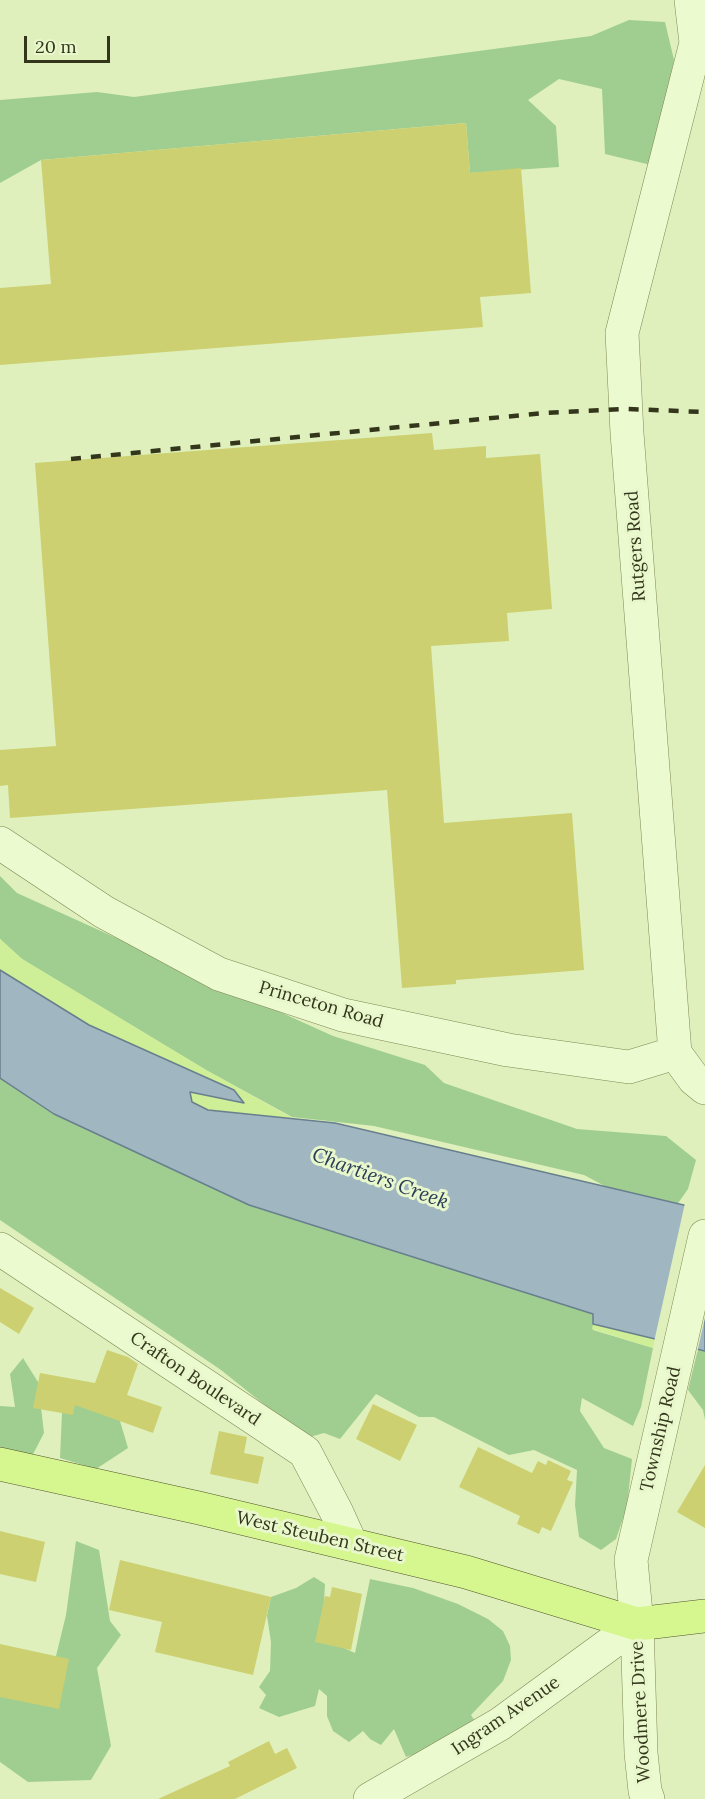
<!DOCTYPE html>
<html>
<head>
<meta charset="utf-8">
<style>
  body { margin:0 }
  #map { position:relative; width:705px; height:1799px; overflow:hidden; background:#dff0bc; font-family:Lora,serif }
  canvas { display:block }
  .scale { position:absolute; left:24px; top:36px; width:86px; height:27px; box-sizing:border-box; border:3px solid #33361b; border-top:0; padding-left:8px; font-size:18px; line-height:21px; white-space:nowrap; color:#33361b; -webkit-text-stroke:4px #e8f7cc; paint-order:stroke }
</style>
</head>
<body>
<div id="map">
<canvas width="705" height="1799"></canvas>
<div class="scale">20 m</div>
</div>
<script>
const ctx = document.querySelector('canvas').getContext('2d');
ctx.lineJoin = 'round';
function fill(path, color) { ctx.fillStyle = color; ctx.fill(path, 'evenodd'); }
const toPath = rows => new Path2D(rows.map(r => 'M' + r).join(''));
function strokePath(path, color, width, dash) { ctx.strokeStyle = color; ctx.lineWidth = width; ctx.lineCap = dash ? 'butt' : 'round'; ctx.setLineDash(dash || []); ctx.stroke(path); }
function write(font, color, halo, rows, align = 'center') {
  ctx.font = font + ' Lora,serif'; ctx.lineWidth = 6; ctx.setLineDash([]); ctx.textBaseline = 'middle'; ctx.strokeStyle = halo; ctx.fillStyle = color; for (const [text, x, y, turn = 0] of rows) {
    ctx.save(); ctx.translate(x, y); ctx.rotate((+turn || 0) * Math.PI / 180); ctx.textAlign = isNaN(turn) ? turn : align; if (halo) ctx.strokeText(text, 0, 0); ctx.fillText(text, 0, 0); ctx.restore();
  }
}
fill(toPath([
  [629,20,665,22,674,60,651,165,605,154,602,89,559,79,528,100,556,126,559,167,470,173,466,123,41,160,0,183,0,100,97,92,134,97,591,36],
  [0,876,17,893,333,1036,425,1065,444,1083,577,1129,666,1136,696,1160,688,1189,667,1219,584,1175,374,1126,292,1117,206,1070,22,959,0,939],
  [0,1078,54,1114,594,1314,593,1330,653,1348,641,1407,633,1426,582,1398,580,1411,604,1448,632,1459,627,1507,616,1539,601,1550,579,1537,575,1505,577,1470,534,1450,509,1455,434,1417,419,1417,376,1394,340,1439,324,1433,306,1438,221,1370,0,1220],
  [698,1349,705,1351,705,1420,703,1410,688,1390],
  [23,1358,38,1382,44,1433,31,1458,0,1470,0,1406,15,1407,10,1374],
  [78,1389,115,1404,128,1448,96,1469,60,1458,62,1413],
  [76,1541,99,1550,110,1621,121,1635,97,1668,111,1746,91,1780,28,1782,0,1762,0,1690,48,1689,66,1615],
  [314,1577,325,1584,322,1638,355,1653,370,1579,413,1588,458,1604,488,1619,503,1631,510,1646,511,1660,503,1681,471,1715,475,1721,440,1747,406,1757,394,1729,381,1745,370,1739,363,1731,349,1742,333,1731,327,1716,327,1696,319,1689,315,1706,279,1717,259,1708,266,1695,259,1687,270,1671,271,1642,267,1616,271,1597,296,1588]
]), '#a0ce90');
fill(toPath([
  [0,939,22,959,206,1070,294,1119,208,1110,192,1102,190,1092,244,1102,89,1025,0,970],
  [593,1324,655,1339,653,1348,592,1329]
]), '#ceee97');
const water = toPath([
  [0,970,89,1025,234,1090,244,1103,190,1092,192,1102,208,1110,335,1123,705,1210,705,1351,593,1324,593,1314,249,1205,54,1114,0,1078,0,970]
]);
fill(water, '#a0b6c0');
strokePath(water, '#687f8e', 1.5);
fill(toPath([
  [685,1203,705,1207,705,1318,697,1353,654,1342]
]), '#dff0bc');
fill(toPath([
  [466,123,470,173,521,168,531,293,480,297,483,327,0,365,0,288,51,284,41,160],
  [432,433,434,450,486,446,486,458,540,454,552,609,507,613,509,641,431,646,444,823,572,813,584,970,456,980,456,984,402,988,387,790,10,818,8,785,0,786,0,750,56,746,35,463],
  [0,1288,34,1308,19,1334,0,1322],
  [107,1350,128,1357,138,1364,127,1395,162,1407,153,1433,75,1405,73,1415,33,1408,40,1373,95,1383],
  [373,1404,417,1425,400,1461,356,1439],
  [219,1431,247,1437,244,1453,264,1457,258,1484,210,1474],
  [478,1447,532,1473,538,1461,546,1465,548,1460,571,1471,567,1480,573,1482,551,1531,542,1527,539,1534,517,1524,520,1516,459,1487],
  [705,1465,705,1528,677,1512],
  [0,1531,45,1542,36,1582,0,1574],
  [120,1560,271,1597,253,1675,155,1652,162,1622,109,1610],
  [332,1587,362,1594,351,1650,315,1642,325,1596,330,1597],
  [0,1644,69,1659,59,1709,0,1697],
  [269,1741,275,1754,287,1748,297,1768,235,1799,158,1799,230,1766,228,1762]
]), '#ccd070');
const minor = toPath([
  [691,0,696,43,622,333,627,433,675,1053,694,1079,705,1088],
  [0,843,104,912,219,974,343,1015,508,1050,629,1067,675,1053],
  [0,1249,305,1452,337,1513,351,1544],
  [370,1799,500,1724,637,1624],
  [648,1799,645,1791,641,1753,637,1624,631,1560,705,1236]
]);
const major = toPath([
  [0,1464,199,1508,466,1572,637,1624,705,1616]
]);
strokePath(minor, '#808855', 34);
strokePath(major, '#51552a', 34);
strokePath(minor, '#ecfacf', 33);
strokePath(major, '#d6f690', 33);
strokePath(toPath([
  [71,459,544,413,626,409,705,412]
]), '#33361b', 4.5, [10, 10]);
write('18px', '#33361b', '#e8f7cc', [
  ["Rutgers Road",636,546,-94],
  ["Princeton Road",321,1005,16],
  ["Crafton Boulevard",195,1379,34],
  ["Township Road",661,1429,-77],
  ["West Steuben Street",320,1537,13],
  ["Woodmere Drive",641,1712,-93],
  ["Ingram Avenue",506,1716,-34]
]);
write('italic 20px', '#293d57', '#e8f7cc', [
  ["Chartiers Creek",380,1179,20]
]);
</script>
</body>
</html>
